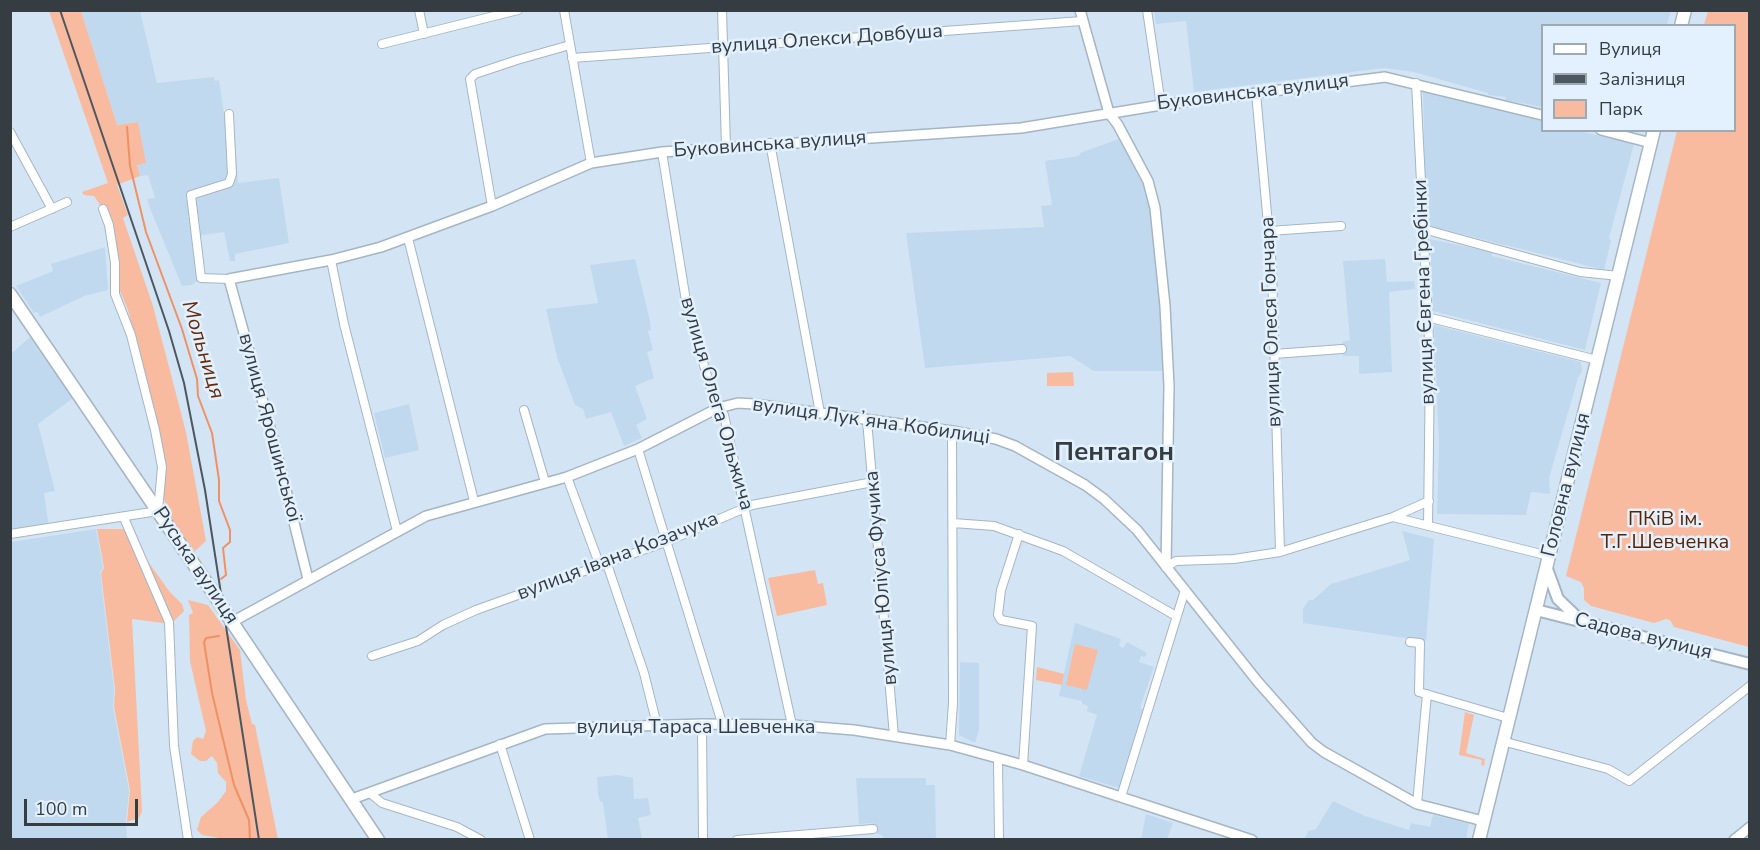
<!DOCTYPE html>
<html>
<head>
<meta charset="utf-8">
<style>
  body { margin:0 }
  #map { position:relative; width:1760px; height:850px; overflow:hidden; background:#d3e5f4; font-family:"Nunito Sans",sans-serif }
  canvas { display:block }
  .frame { position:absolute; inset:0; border:12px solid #353c42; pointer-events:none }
  .legend { position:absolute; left:1541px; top:24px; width:195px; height:108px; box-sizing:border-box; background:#e3f1fe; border:2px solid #9da9b3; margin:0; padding:8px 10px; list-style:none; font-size:18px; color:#353c42 }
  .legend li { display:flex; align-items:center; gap:12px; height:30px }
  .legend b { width:30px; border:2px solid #9da9b3 }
  .scale { position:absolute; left:24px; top:799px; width:114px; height:27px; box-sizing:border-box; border:3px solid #353c42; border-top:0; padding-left:8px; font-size:18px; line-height:21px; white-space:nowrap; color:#353c42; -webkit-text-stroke:4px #e3f1fe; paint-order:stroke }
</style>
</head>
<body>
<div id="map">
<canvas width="1760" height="850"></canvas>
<div class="frame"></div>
<ul class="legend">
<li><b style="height:8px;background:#fff"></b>Вулиця</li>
<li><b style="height:8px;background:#4e575f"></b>Залізниця</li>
<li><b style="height:16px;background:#f8bb9f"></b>Парк</li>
</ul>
<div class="scale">100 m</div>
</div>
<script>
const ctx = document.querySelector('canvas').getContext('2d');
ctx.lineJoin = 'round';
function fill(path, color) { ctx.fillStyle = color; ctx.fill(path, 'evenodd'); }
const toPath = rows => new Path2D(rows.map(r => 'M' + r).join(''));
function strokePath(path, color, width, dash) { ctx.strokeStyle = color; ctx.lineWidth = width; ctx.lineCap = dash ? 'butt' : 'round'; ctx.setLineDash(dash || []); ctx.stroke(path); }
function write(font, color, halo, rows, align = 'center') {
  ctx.font = font + ' "Nunito Sans",sans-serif'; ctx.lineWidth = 5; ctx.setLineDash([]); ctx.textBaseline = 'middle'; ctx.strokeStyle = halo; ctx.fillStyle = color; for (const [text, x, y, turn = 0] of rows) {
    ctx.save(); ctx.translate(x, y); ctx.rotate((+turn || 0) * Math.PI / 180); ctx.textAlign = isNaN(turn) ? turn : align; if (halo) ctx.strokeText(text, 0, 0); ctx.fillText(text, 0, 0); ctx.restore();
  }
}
fill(toPath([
  [81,11,140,11,157,83,214,77,215,81,219,80,224,114,233,114,238,183,279,178,289,243,235,254,235,261,230,261,224,232,196,236,201,278,192,285,182,286,149,206,147,199,155,198,148,175,140,176,137,164,145,163,138,122,117,125],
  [1154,11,1154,10,1671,11,1667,25,1542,26,1542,107,1506,100,1506,97,1488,95,1488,93,1414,72,1384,68,1194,92,1186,21,1156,24],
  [1423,92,1542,121,1542,130,1579,131,1634,144,1609,238,1611,241,1604,270,1426,225],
  [1124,137,1147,181,1155,208,1169,371,1094,371,1070,356,925,368,906,233,1044,227,1041,206,1052,205,1045,161,1079,156,1080,153],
  [1430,239,1492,252,1492,256,1601,283,1585,350,1433,311],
  [105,247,108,290,84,296,40,317,37,312,34,313,16,286,53,271,51,264],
  [635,259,650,321,651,330,648,331,653,350,647,352,654,378,635,386,647,419,636,425,642,438,624,446,611,412,586,419,583,409,575,405,557,357,546,309,598,303,590,265],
  [1385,259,1387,282,1414,281,1415,289,1389,292,1392,372,1359,374,1359,356,1343,356,1342,342,1350,340,1343,261],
  [1434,325,1581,362,1582,371,1578,378,1549,478,1550,494,1531,492,1526,515,1437,514,1439,445],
  [30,337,73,398,38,424,55,491,44,493,49,527,10,533,11,354],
  [409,404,419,450,385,458,374,413],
  [96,529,103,568,100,572,114,689,113,707,129,791,126,821,127,839,11,839,11,542],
  [1402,531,1434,539,1426,641,1303,623,1303,609,1309,600,1313,600,1331,584,1410,560],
  [1075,623,1121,639,1119,646,1123,648,1127,642,1147,653,1145,657,1141,656,1139,662,1154,667,1140,708,1144,710,1119,788,1079,776,1097,715,1087,711,1088,706,1082,704,1082,701,1059,696],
  [960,662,979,663,979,730,975,743,959,735],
  [618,775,633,778,634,799,648,798,651,815,638,818,642,839,608,839,603,803,600,801,598,794,597,777],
  [856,778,926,778,926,785,935,785,936,839,884,839,883,836,874,832,873,823,859,824],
  [1333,801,1365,816,1409,830,1411,823,1430,827,1433,815,1469,824,1466,839,1305,839,1308,831,1316,829],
  [1146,814,1173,823,1167,839,1141,839]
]), '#c1d9ee');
fill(toPath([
  [49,11,81,11,117,125,138,122,146,163,137,165,140,176,117,185,128,215,123,218,153,306,186,432,206,541,195,551,168,517,164,498,164,461,128,310,118,286,103,209,94,196,84,195,82,192,108,183],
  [1708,11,1749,11,1749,647,1674,627,1670,620,1666,619,1654,623,1591,606,1584,600,1584,588,1581,582,1566,576,1677,131,1734,130,1734,26,1704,25],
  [1073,372,1074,386,1047,386,1047,373],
  [97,529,125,529,169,591,182,604,184,611,171,624,132,619,142,811,139,818,127,822,130,790,114,707,115,689,101,573,104,568],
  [815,570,818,584,823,583,827,605,777,616,768,578],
  [188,600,208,605,240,650,246,700,252,724,255,725,278,839,225,839,202,835,197,830,201,817,218,802,226,791,226,782,218,773,217,763,212,756,206,761,200,761,191,754,193,741,197,737,203,739,206,731,190,661,189,615,193,613],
  [1075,644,1098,650,1087,690,1066,685],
  [1037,667,1064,674,1062,685,1036,680],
  [1465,712,1474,715,1466,753,1485,759,1484,766,1481,765,1482,760,1459,755]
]), '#f8bb9f');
strokePath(toPath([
  [127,127,130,166,146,232,182,329,197,379,198,396,212,433,219,480,219,501,230,530,230,542,223,548,226,575,221,579],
  [219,636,206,638,204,642,212,693,234,785,249,820,250,840]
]), '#ef9164', 2);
const minor = toPath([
  [419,10,424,34],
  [564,10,591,163],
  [722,10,726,147],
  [1147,10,1161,105],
  [382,44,518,10],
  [572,58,1082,21],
  [1416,83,1430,360,1428,526],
  [1256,93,1272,268,1280,552],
  [229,114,232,174,229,183,191,195,201,278,229,279],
  [10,132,52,209],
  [770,143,820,413],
  [662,152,686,301,714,401,724,415,792,725],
  [492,206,470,79,475,74,517,60,570,45],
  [10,227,67,202],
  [1423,229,1580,272,1619,276],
  [1269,231,1341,226],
  [408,238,474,501],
  [331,260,344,324,397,531],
  [1427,317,1597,360],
  [1274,354,1342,349],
  [524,410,545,482],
  [867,420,894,736],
  [638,449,722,723],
  [567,477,600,566],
  [1393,517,1549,556],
  [124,518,169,622,174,746,188,840],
  [953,523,994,526,1063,551,1176,616],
  [10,534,158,511,162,467,155,430,131,335,115,294,115,263,109,225,103,209],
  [1019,534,1001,590,998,615,1001,620,1032,626,1023,765],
  [607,564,644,673,657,725],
  [1166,567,1176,561,1234,559,1280,552,1393,517,1429,501],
  [1410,642,1420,643,1419,692,1508,718],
  [372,656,418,641,443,625,476,610,668,541,752,505,873,482],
  [702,724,703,840],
  [1502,741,1608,769,1629,781,1750,686],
  [500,744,530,840],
  [950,745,953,703,952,431],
  [998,759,999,840],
  [370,793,382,803,457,827,481,840],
  [1121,797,1185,590],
  [1417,804,1427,694],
  [737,840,873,829]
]);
const tertiary = toPath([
  [1080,10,1109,113,1118,125,1148,181,1155,208,1165,306,1169,386,1166,567],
  [1601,130,1651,143],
  [308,579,274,442,229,279,331,260,381,247,492,206,591,163,662,152,1021,128,1161,105,1385,77,1542,115],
  [232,622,426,516,567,477,638,449,718,408,738,403,754,404,952,431,996,439,1015,446,1085,485,1104,499,1137,530,1258,682,1312,743,1324,752,1417,804,1483,821],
  [352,799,545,729,702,724,792,725,854,730,950,745,1023,765,1252,840],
  [1734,840,1750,827]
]);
const secondary = toPath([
  [1547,569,1558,599,1579,619],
  [1536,610,1750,664]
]);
const primary = toPath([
  [1681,26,1685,10],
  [10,294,210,588],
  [232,622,378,840],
  [1479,840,1654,130]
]);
strokePath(minor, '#a5b5c4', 10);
strokePath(tertiary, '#a5b5c4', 12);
strokePath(secondary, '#a5b5c4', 14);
strokePath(primary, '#a5b5c4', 15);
strokePath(minor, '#fff', 8);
strokePath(tertiary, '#fff', 9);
strokePath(secondary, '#fff', 10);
strokePath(primary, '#fff', 12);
strokePath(toPath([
  [60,10,169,331,184,383,205,490,259,840]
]), '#4e575f', 2);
const primaryBridge = toPath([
  [210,588,232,622]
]);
strokePath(primaryBridge, '#a5b5c4', 15, []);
strokePath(primaryBridge, '#fff', 12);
write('20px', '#353c42', '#e3f1fe', [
  ["вулиця Олекси Довбуша",827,40,-4],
  ["Буковинська вулиця",1253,93,-7],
  ["Буковинська вулиця",770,145,-4],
  ["вулиця Євгена Гребінки",1425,292,-92],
  ["вулиця Олеся Гончара",1272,322,-92],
  ["вулиця Олега Ольжича",716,404,74],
  ["вулиця Лукʼяна Кобилиці",871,422,8],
  ["вулиця Ярошинської",269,428,75],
  ["Головна вулиця",1567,485,-76],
  ["вулиця Івана Козачука",618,557,-21],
  ["Руська вулиця",195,566,56],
  ["вулиця Юліуса Фучика",882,578,-95],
  ["Садова вулиця",1643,637,14],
  ["вулиця Тараса Шевченка",696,728]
]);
write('20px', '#5d2300', '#e3f1fe', [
  ["ПКіВ ім.",1665,520],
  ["Т.Г.Шевченка",1665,543]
]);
write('italic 21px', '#672c0b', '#e3f1fe', [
  ["Мольниця",202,350,73]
]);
write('bold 26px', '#353c42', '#e3f1fe', [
  ["Пентагон",1114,454]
]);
</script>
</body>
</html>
